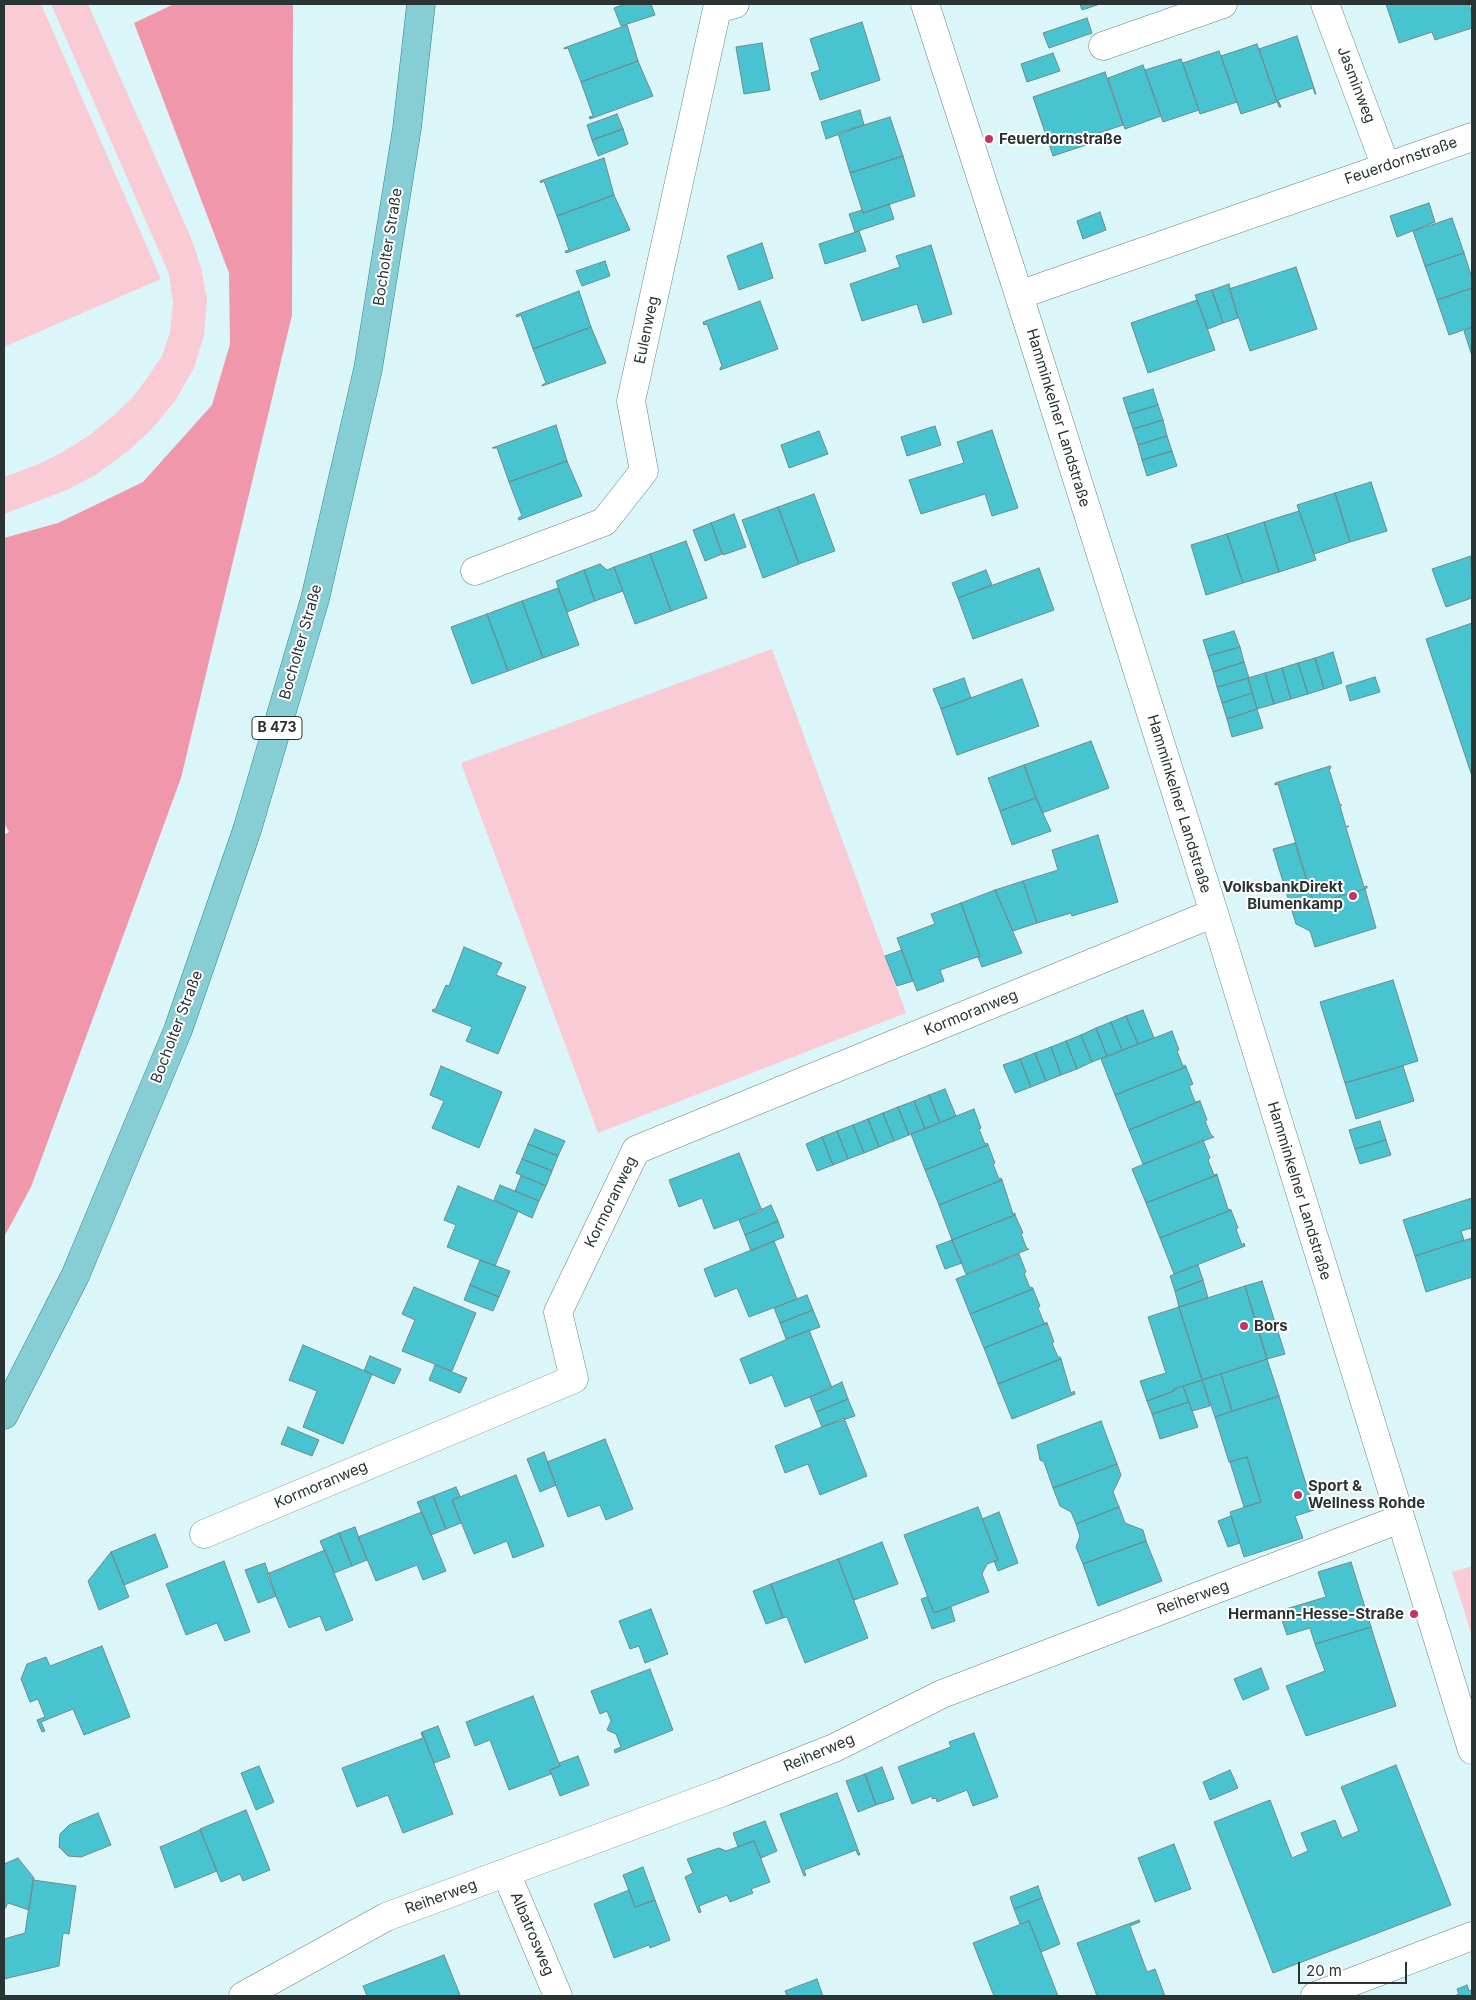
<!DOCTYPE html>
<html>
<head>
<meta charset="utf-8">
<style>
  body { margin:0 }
  #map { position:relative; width:1476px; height:2000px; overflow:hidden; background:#dbf6f9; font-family:Inter,sans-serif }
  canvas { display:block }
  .frame { position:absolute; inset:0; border:5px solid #2a3435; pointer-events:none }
  .scale { position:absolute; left:1298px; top:1962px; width:109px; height:22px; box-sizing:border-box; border:2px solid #2a3435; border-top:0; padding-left:6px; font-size:15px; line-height:18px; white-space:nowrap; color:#2a3435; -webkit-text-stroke:4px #fff; paint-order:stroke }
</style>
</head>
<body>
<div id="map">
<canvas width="1476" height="2000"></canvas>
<div class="frame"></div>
<div class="scale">20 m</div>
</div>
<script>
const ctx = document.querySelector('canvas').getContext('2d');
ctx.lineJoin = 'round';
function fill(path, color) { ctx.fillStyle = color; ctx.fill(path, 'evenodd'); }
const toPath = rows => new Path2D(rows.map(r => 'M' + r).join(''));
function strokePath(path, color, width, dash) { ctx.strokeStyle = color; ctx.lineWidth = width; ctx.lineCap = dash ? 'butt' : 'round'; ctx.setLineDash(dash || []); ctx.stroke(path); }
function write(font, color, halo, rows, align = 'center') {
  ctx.font = font + ' Inter,sans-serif'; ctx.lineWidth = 4; ctx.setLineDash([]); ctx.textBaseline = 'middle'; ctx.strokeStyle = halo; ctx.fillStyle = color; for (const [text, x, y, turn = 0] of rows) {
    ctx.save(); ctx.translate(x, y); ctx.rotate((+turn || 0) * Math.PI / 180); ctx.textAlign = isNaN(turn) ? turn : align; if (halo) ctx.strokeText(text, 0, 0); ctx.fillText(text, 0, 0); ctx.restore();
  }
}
fill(toPath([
  [4,4,41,4,161,279,4,347],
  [51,4,88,4,191,238,201,267,207,300,204,335,194,368,175,401,151,430,128,451,97,474,67,490,4,514,4,477,39,464,63,452,91,434,114,415,133,397,147,378,162,356,170,332,173,303,169,274],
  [772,649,906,1013,598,1133,461,763],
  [1472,1566,1472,1636,1452,1572]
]), '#f9cbd4');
fill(toPath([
  [174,4,293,4,292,315,181,778,31,1187,4,1237,4,835,9,832,4,823,4,538,58,523,143,482,212,405,230,344,229,273,134,23]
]), '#f097ab');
const building = toPath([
  [625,4,651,4,655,15,621,26,614,8,625,4],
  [1080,4,1100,4,1082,10,1080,4],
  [1386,4,1469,4,1472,14,1472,28,1435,40,1432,32,1399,43,1386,4],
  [1087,18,1092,33,1049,48,1043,33,1087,18],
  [862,22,880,80,820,100,811,73,820,70,810,39,862,22],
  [627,25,638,61,581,82,568,48,564,49,564,48,627,25],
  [1297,36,1316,94,1315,94,1313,88,1278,100,1281,107,1279,107,1259,49,1297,36],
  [762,43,770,90,744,94,736,47,762,43],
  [1257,44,1277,102,1241,114,1221,56,1257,44],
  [1219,51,1237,102,1200,114,1183,63,1219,51],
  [1053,53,1060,71,1027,82,1021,64,1053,53],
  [1181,59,1199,110,1163,122,1145,70,1181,59],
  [638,61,653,96,590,119,589,117,593,116,581,82,638,61],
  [1143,65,1161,116,1125,129,1108,78,1143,65],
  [1105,72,1123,125,1090,136,1092,143,1053,156,1033,97,1105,72],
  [860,110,864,125,826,139,821,122,860,110],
  [617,114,623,129,592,140,587,125,617,114],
  [890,117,903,156,850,173,838,133,890,117],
  [623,129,628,144,598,156,592,140,623,129],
  [903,156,915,196,863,213,850,173,903,156],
  [604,158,614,195,557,216,544,181,541,183,540,181,604,158],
  [614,195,630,230,566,253,565,251,569,250,557,216,614,195],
  [1429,203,1435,222,1397,237,1390,216,1429,203],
  [889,204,894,219,855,232,849,214,862,210,863,213,889,204],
  [1100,212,1106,230,1083,239,1077,221,1100,212],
  [1452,218,1464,253,1425,266,1413,231,1452,218],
  [859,231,866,251,825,264,819,244,859,231],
  [762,243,773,278,739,290,727,256,762,243],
  [931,245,952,314,923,323,917,304,862,321,850,284,900,267,896,256,931,245],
  [1464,253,1472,278,1472,288,1437,300,1425,266,1464,253],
  [605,261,610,276,582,286,576,271,605,261],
  [1296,267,1317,329,1250,351,1229,289,1296,267],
  [1229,284,1238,318,1223,323,1212,290,1229,284],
  [1472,288,1472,327,1449,335,1437,300,1472,288],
  [1212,290,1223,323,1208,329,1195,295,1212,290],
  [579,291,591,327,533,349,521,315,517,317,516,315,579,291],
  [1197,300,1215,350,1148,373,1131,323,1197,300],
  [760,301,778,349,720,370,720,368,722,366,707,324,704,325,703,322,760,301],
  [591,327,606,363,542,386,542,385,546,383,533,349,591,327],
  [1472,327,1472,356,1464,331,1472,327],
  [1153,389,1158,405,1128,414,1123,398,1153,389],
  [1158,405,1163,420,1133,429,1128,414,1158,405],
  [1163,420,1167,436,1138,445,1133,429,1163,420],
  [556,425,567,461,509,482,497,448,492,448,556,425],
  [935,426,941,445,907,456,901,437,935,426],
  [992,430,1018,508,992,516,985,494,921,514,909,480,964,463,957,442,992,430],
  [819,431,828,454,789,468,781,445,819,431],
  [1167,436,1172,451,1142,460,1138,445,1167,436],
  [1172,451,1177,466,1147,476,1142,460,1172,451],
  [567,461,582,496,519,520,518,518,522,516,509,482,567,461],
  [1371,482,1387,531,1350,542,1335,493,1371,482],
  [1335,493,1350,542,1314,554,1297,505,1335,493],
  [814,494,835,551,799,564,778,507,814,494],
  [778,507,799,564,763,578,742,520,778,507],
  [1299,511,1316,560,1279,572,1264,522,1299,511],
  [734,514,746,547,723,555,711,523,734,514],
  [1264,522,1279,572,1243,583,1227,534,1264,522],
  [711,523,722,554,705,561,693,530,711,523],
  [1227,534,1243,583,1206,595,1191,545,1227,534],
  [686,541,707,598,671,611,650,554,686,541],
  [650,554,671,611,635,624,614,567,650,554],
  [1471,556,1472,598,1446,607,1432,569,1471,556],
  [600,564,607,570,614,567,623,591,595,601,584,570,600,564],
  [1039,568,1054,610,973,639,958,598,1039,568],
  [584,570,595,601,567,612,556,581,584,570],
  [986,570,992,585,958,598,952,583,986,570],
  [558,588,579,645,543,658,522,601,558,588],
  [522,601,543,658,508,671,487,614,522,601],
  [487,614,508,671,472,684,451,627,487,614],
  [1472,623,1472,776,1426,639,1472,623],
  [1234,631,1240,647,1208,656,1203,640,1234,631],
  [1240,647,1244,662,1213,672,1208,656,1240,647],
  [1333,652,1342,683,1324,689,1315,658,1333,652],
  [1315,658,1324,689,1308,694,1298,663,1315,658],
  [1244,662,1249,678,1217,687,1213,672,1244,662],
  [1298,663,1308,694,1291,699,1282,668,1298,663],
  [1282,668,1291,699,1274,704,1265,673,1282,668],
  [1265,673,1274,704,1257,709,1248,678,1265,673],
  [1375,677,1380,692,1350,701,1346,686,1375,677],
  [964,678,971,698,941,709,933,689,964,678],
  [1248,678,1252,693,1222,703,1217,687,1248,678],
  [1022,679,1039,726,957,755,941,709,1022,679],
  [1252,693,1257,709,1227,719,1222,703,1252,693],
  [1257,709,1263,728,1232,737,1227,719,1257,709],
  [1091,741,1109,788,1042,813,1024,765,1091,741],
  [1024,765,1036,798,1000,811,988,778,1024,765],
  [1330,766,1331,768,1329,769,1340,805,1342,805,1340,806,1346,827,1349,826,1346,828,1364,887,1367,886,1367,888,1314,904,1278,784,1275,785,1275,783,1330,766],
  [1036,798,1051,831,1012,845,1000,811,1036,798],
  [1098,835,1118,902,1072,916,1071,913,1037,923,1023,881,1058,870,1052,850,1098,835],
  [1295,843,1314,904,1365,889,1376,928,1315,947,1310,931,1296,924,1273,849,1295,843],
  [1023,881,1037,923,1013,931,995,890,1023,881],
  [995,890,1022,953,982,967,978,957,980,956,961,903,995,890],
  [961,903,980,956,940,970,944,981,917,991,897,938,935,924,931,914,961,903],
  [464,947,502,963,496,975,526,987,498,1054,466,1041,472,1027,432,1011,433,1009,435,1010,446,985,449,986,464,947],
  [902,950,913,981,897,986,885,956,902,950],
  [1393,980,1418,1061,1345,1083,1320,1002,1393,980],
  [1143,1010,1154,1038,1138,1044,1126,1016,1143,1010],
  [1126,1016,1138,1044,1122,1050,1111,1022,1126,1016],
  [1111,1022,1122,1050,1107,1056,1096,1028,1111,1022],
  [1096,1028,1107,1056,1092,1062,1081,1035,1096,1028],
  [1172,1031,1179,1050,1177,1051,1183,1066,1185,1065,1186,1067,1115,1095,1101,1059,1172,1031],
  [1081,1035,1092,1062,1077,1069,1066,1041,1081,1035],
  [1066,1041,1077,1069,1061,1075,1051,1047,1066,1041],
  [1051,1047,1061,1075,1046,1081,1035,1053,1051,1047],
  [1035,1053,1046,1081,1031,1087,1020,1059,1035,1053],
  [1020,1059,1031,1087,1015,1093,1003,1065,1020,1059],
  [441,1066,502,1092,479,1148,432,1128,444,1101,430,1095,441,1066],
  [1403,1066,1414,1101,1356,1119,1345,1083,1403,1066],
  [1186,1067,1193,1084,1189,1086,1195,1102,1200,1101,1129,1130,1115,1095,1186,1067],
  [945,1089,956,1116,940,1123,929,1095,945,1089],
  [929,1095,940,1123,925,1129,914,1101,929,1095],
  [914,1101,925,1129,909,1135,898,1107,914,1101],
  [1200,1101,1207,1120,1205,1121,1211,1135,1214,1137,1143,1164,1129,1130,1200,1101],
  [898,1107,909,1135,894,1141,883,1113,898,1107],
  [974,1109,981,1128,979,1129,985,1144,987,1143,988,1145,925,1170,911,1134,974,1109],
  [883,1113,894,1141,879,1147,868,1119,883,1113],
  [868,1119,879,1147,864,1153,853,1125,868,1119],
  [1380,1121,1386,1140,1355,1149,1349,1130,1380,1121],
  [853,1125,864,1153,848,1159,837,1131,853,1125],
  [535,1129,565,1141,558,1156,528,1144,535,1129],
  [837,1131,848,1159,833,1165,822,1137,837,1131],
  [822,1137,833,1165,817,1171,806,1144,822,1137],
  [1203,1140,1210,1158,1208,1160,1214,1175,1217,1174,1217,1175,1146,1203,1132,1169,1203,1140],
  [1386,1140,1391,1155,1360,1164,1355,1149,1386,1140],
  [528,1144,558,1156,552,1171,522,1159,528,1144],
  [988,1145,995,1163,993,1164,999,1179,1001,1178,1002,1180,939,1205,925,1170,988,1145],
  [739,1153,762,1211,714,1229,702,1198,679,1207,669,1180,739,1153],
  [522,1159,552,1171,546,1186,516,1173,522,1159],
  [1217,1175,1228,1209,1231,1210,1160,1238,1146,1203,1217,1175],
  [521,1176,546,1186,539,1201,515,1191,521,1176],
  [1002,1180,1013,1214,1015,1213,1015,1215,952,1240,939,1205,1002,1180],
  [500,1185,539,1201,532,1218,494,1200,500,1185],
  [458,1186,518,1211,495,1266,447,1247,456,1225,444,1220,458,1186],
  [1472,1198,1472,1228,1461,1231,1464,1240,1415,1256,1403,1220,1472,1198],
  [771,1205,778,1221,745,1235,739,1220,771,1205],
  [1231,1210,1238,1228,1236,1229,1242,1245,1244,1243,1245,1246,1174,1274,1160,1238,1231,1210],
  [1015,1215,1023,1233,1021,1234,1027,1249,1029,1249,966,1274,952,1240,1015,1215],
  [778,1221,784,1237,751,1251,745,1235,778,1221],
  [1472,1238,1472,1277,1426,1292,1415,1256,1472,1238],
  [952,1240,962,1263,945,1269,936,1246,952,1240],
  [774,1241,797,1299,749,1317,737,1288,715,1297,704,1269,774,1241],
  [1019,1254,1026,1272,1024,1273,1030,1288,1032,1287,1033,1289,970,1314,956,1279,1019,1254],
  [480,1260,510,1271,499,1297,470,1285,480,1260],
  [1198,1265,1203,1280,1175,1291,1170,1276,1198,1265],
  [1203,1280,1208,1298,1179,1307,1175,1291,1203,1280],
  [1262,1281,1285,1354,1267,1359,1245,1286,1262,1281],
  [470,1285,499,1297,493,1311,464,1300,470,1285],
  [1245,1286,1267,1359,1202,1380,1179,1307,1245,1286],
  [414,1287,476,1313,452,1371,402,1351,415,1320,402,1314,414,1287],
  [1033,1289,1040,1306,1038,1308,1044,1323,1047,1323,984,1348,970,1314,1033,1289],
  [807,1295,813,1310,780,1323,774,1308,807,1295],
  [1179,1307,1202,1380,1174,1389,1174,1391,1147,1401,1140,1381,1166,1373,1148,1317,1179,1307],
  [813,1310,820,1327,786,1339,780,1323,813,1310],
  [1047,1323,1054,1342,1052,1343,1058,1357,1060,1357,1061,1359,998,1384,984,1348,1047,1323],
  [809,1330,832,1388,785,1407,772,1375,750,1384,740,1359,809,1330],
  [303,1345,372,1374,343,1444,303,1427,317,1391,289,1380,303,1345],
  [370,1356,401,1369,394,1384,364,1371,370,1356],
  [1061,1359,1071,1393,1074,1391,1075,1394,1012,1419,998,1384,1061,1359],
  [1267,1359,1279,1396,1232,1411,1221,1374,1267,1359],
  [435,1365,467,1378,460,1393,429,1380,435,1365],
  [1221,1374,1232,1411,1215,1417,1202,1380,1221,1374],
  [1202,1380,1210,1406,1192,1411,1183,1386,1202,1380],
  [842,1382,848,1399,816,1412,810,1397,842,1382],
  [1183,1386,1189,1402,1152,1414,1147,1401,1174,1391,1174,1389,1183,1386],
  [1279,1396,1314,1510,1295,1516,1303,1538,1244,1557,1230,1512,1261,1502,1247,1457,1229,1462,1215,1417,1279,1396],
  [848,1399,855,1416,822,1427,816,1412,848,1399],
  [1189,1402,1198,1427,1160,1439,1152,1414,1189,1402],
  [844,1418,867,1476,820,1495,808,1464,785,1473,775,1446,844,1418],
  [1101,1421,1117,1464,1053,1488,1044,1462,1040,1460,1037,1445,1101,1421],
  [288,1427,319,1440,312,1456,281,1444,288,1427],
  [605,1439,633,1509,606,1520,600,1505,568,1517,547,1462,605,1439],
  [544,1452,556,1485,540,1492,527,1459,544,1452],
  [1247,1457,1261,1502,1244,1507,1230,1462,1247,1457],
  [1117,1464,1121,1475,1113,1492,1119,1507,1076,1524,1071,1512,1060,1506,1053,1488,1117,1464],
  [516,1475,544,1546,513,1558,507,1541,474,1554,452,1500,516,1475],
  [456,1487,460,1496,452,1500,461,1523,446,1529,433,1496,456,1487],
  [433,1496,446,1529,431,1535,417,1502,433,1496],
  [978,1507,998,1560,987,1564,982,1574,989,1592,934,1613,904,1535,978,1507],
  [1119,1507,1125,1523,1143,1530,1146,1541,1083,1564,1076,1547,1080,1536,1076,1524,1119,1507],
  [422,1512,446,1571,423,1580,417,1565,376,1581,358,1537,422,1512],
  [999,1512,1018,1563,998,1571,994,1561,998,1560,982,1519,999,1512],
  [1231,1516,1240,1543,1228,1547,1218,1521,1231,1516],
  [355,1527,367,1560,352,1566,339,1533,355,1527],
  [339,1533,352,1566,334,1573,320,1541,339,1533],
  [155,1534,168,1567,124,1585,111,1552,155,1534],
  [1146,1541,1162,1581,1098,1606,1083,1564,1146,1541],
  [882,1542,898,1584,854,1600,838,1559,882,1542],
  [325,1550,353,1620,326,1631,320,1616,289,1628,267,1574,325,1550],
  [111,1552,129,1597,99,1610,88,1581,111,1552],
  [838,1559,868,1638,805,1663,787,1617,783,1618,771,1584,838,1559],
  [224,1561,250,1632,225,1641,217,1623,186,1635,166,1584,224,1561],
  [1351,1562,1371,1627,1315,1644,1310,1628,1287,1635,1279,1611,1326,1597,1318,1572,1351,1562],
  [265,1563,276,1596,258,1603,245,1570,265,1563],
  [771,1584,783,1618,766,1624,753,1591,771,1584],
  [927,1597,934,1613,951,1607,955,1621,932,1629,921,1599,927,1597],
  [651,1609,668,1654,645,1663,639,1646,630,1649,619,1621,651,1609],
  [1371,1627,1396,1706,1306,1736,1286,1686,1325,1671,1315,1644,1371,1627],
  [102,1646,130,1717,84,1735,73,1709,41,1722,45,1731,42,1732,37,1720,45,1717,38,1699,30,1702,21,1679,27,1664,46,1657,50,1666,102,1646],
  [1261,1668,1269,1689,1243,1700,1234,1679,1261,1668],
  [650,1669,673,1730,615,1753,614,1750,621,1747,616,1734,607,1730,611,1721,607,1711,600,1714,591,1691,650,1669],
  [533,1696,560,1766,550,1770,551,1774,509,1790,490,1740,475,1746,466,1722,533,1696],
  [438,1726,450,1757,434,1763,422,1732,438,1726],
  [422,1732,453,1814,403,1833,388,1795,357,1807,342,1768,423,1738,421,1733,422,1732],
  [974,1733,998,1797,973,1806,967,1790,937,1802,936,1798,932,1799,932,1796,912,1804,898,1767,951,1747,949,1742,974,1733],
  [578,1756,589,1785,560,1796,550,1770,560,1766,559,1763,578,1756],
  [1396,1765,1451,1905,1273,1973,1214,1822,1270,1800,1292,1858,1308,1851,1301,1833,1335,1820,1342,1838,1359,1831,1341,1787,1396,1765],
  [259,1766,274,1802,256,1810,241,1773,259,1766],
  [882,1767,894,1799,876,1805,865,1774,882,1767],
  [1230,1770,1238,1788,1210,1800,1203,1782,1230,1770],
  [865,1774,876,1805,858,1812,846,1781,865,1774],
  [837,1793,860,1855,858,1855,856,1850,804,1870,806,1875,804,1876,780,1814,837,1793],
  [246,1810,270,1870,243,1881,240,1874,221,1882,200,1829,246,1810],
  [98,1813,111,1845,81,1857,68,1856,59,1847,60,1834,69,1825,98,1813],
  [765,1821,777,1851,761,1858,754,1841,738,1847,733,1833,765,1821],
  [200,1830,217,1871,175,1888,160,1847,200,1830],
  [754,1841,770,1882,751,1889,753,1893,730,1902,727,1895,699,1906,701,1912,699,1913,685,1877,693,1873,687,1859,719,1848,726,1851,754,1841],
  [1174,1844,1191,1889,1155,1902,1138,1858,1174,1844],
  [18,1858,34,1878,29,1910,8,1903,4,1910,4,1864,18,1858],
  [643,1867,655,1900,635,1907,623,1875,643,1867],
  [33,1880,76,1886,69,1934,63,1933,59,1966,4,1979,4,1939,25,1933,33,1880],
  [1038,1886,1042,1898,1014,1909,1010,1897,1038,1886],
  [629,1890,635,1907,655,1900,670,1940,650,1948,649,1945,614,1958,594,1904,629,1890],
  [1042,1898,1060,1944,1041,1952,1029,1921,1020,1924,1014,1909,1042,1898],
  [1139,1920,1140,1922,1130,1926,1147,1972,1155,1969,1165,1996,1097,1996,1077,1943,1139,1920],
  [1029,1921,1058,1996,994,1996,973,1943,1029,1921],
  [444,1955,460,1995,459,1996,367,1996,363,1986,444,1955],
  [817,1979,823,1996,787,1996,785,1991,817,1979],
  [1467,1985,1469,1991,1472,1990,1472,1996,1454,1996,1459,1994,1457,1989,1467,1985]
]);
fill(building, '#47c4cf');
strokePath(building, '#718a8c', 1);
const minor = toPath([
  [925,4,1019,295,1214,913,1472,1750],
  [1325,4,1386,167],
  [1103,46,1223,4],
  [1019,295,1472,137],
  [475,571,604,522,644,471,631,401,717,9,735,4],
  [204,1534,574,1379,558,1312,636,1150,1214,913],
  [506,1873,558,1996],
  [243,1996,386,1917,723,1792,834,1748,942,1694,1400,1519],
  [1315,1996,1472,1936]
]);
const primary = toPath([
  [4,1415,75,1276,178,1030,247,830,315,599,368,369,407,128,421,4]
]);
strokePath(minor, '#698284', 29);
strokePath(primary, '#31838a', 29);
strokePath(minor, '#fff', 28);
strokePath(primary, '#86ced4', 28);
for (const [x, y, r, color] of [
  [989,139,5,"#c33564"],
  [1353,896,5,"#c33564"],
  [1244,1326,5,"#c33564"],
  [1298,1495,5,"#c33564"],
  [1414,1614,5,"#c33564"]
]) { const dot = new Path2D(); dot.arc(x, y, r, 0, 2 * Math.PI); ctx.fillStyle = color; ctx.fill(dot); strokePath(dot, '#fff', 2); }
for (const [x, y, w] of [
  [277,728,50]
]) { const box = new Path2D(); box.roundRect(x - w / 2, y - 11.5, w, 23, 4); ctx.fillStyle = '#fff'; ctx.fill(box); strokePath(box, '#2a3435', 1); }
write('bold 14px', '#2a3435', null, [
  ["B 473",277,728]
]);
write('15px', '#2a3435', '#fff', [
  ["Jasminweg",1356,85,69],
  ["Feuerdornstraße",1401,161,-19],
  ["Bocholter Straße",388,247,-81],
  ["Eulenweg",647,330,-78],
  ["Hamminkelner Landstraße",1058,418,73],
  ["Bocholter Straße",301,642,-74],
  ["Hamminkelner Landstraße",1179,804,73],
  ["Kormoranweg",971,1013,-22],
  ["Bocholter Straße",177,1027,-69],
  ["Hamminkelner Landstraße",1299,1191,73],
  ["Kormoranweg",611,1202,-64],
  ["Kormoranweg",321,1485,-23],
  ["Reiherweg",1193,1598,-20],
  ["Reiherweg",819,1753,-23],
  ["Reiherweg",441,1897,-20],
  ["Albatrosweg",532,1934,67]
]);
write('bold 15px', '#2a3435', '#fff', [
  ["Feuerdornstraße",999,139],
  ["VolksbankDirekt",1343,887,"right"],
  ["Blumenkamp",1343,904,"right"],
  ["Bors",1254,1326],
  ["Sport &",1308,1486],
  ["Wellness Rohde",1308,1503],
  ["Hermann-Hesse-Straße",1404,1614,"right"]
], 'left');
</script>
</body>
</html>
